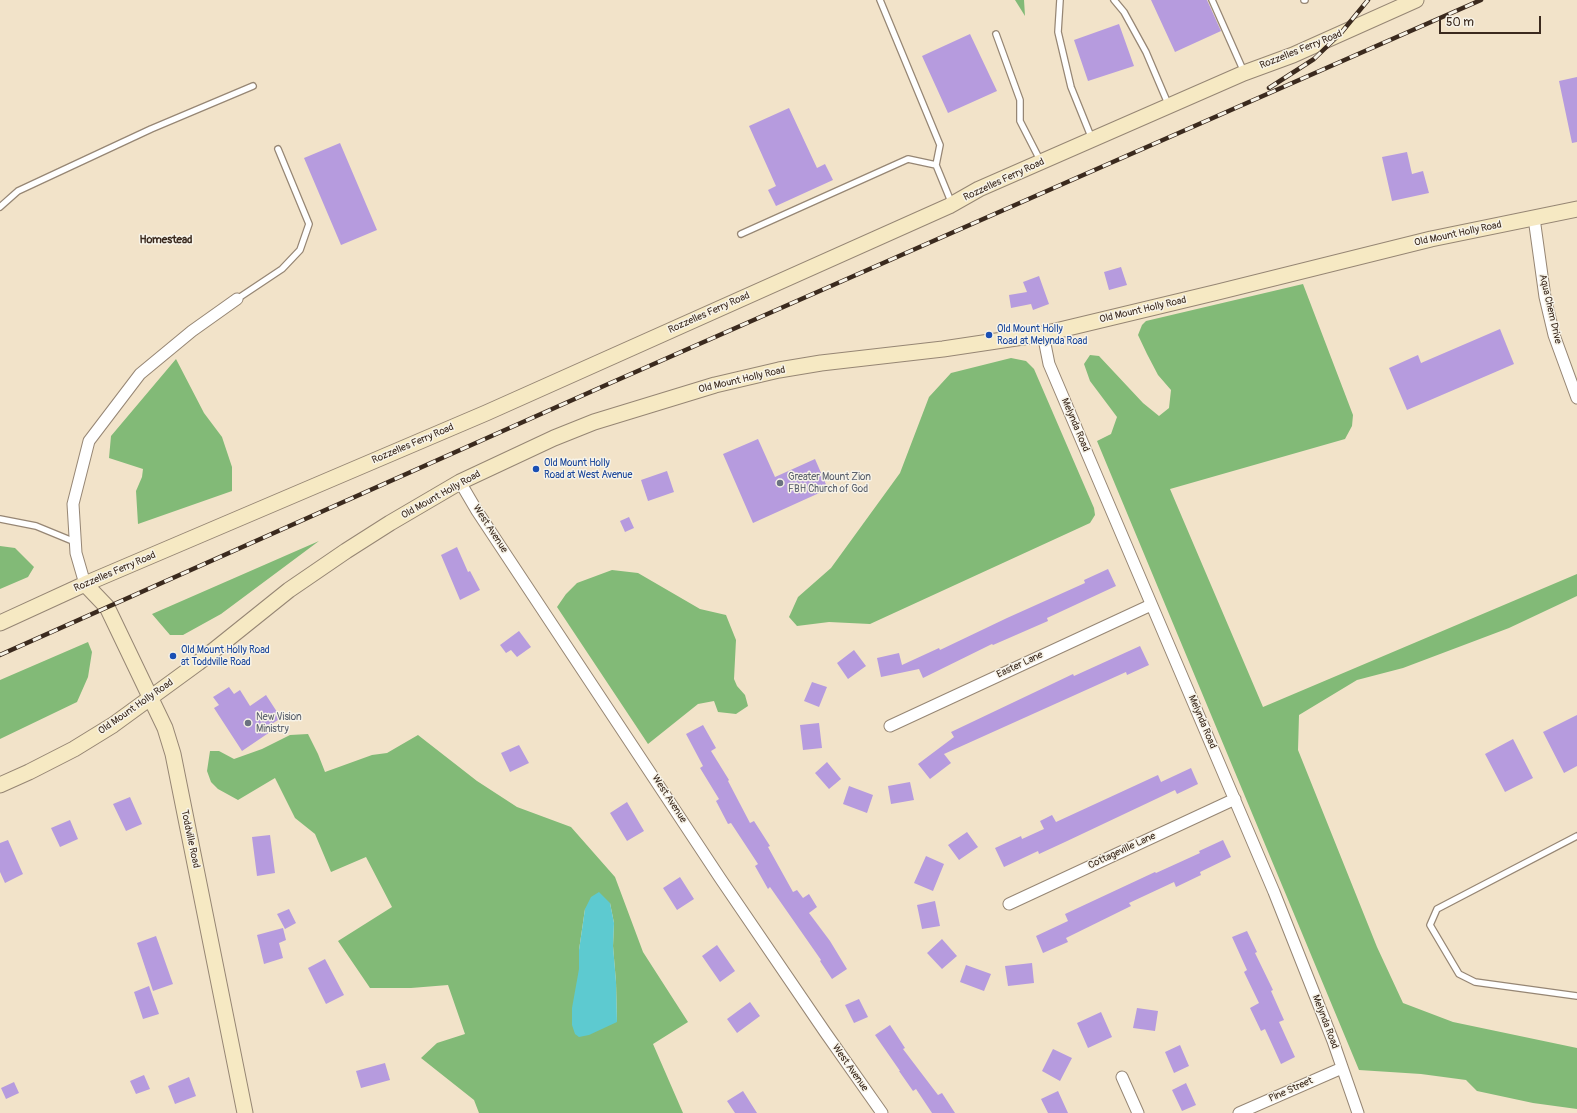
<!DOCTYPE html>
<html>
<head>
<meta charset="utf-8">
<style>
  body { margin:0 }
  #map { position:relative; width:1577px; height:1113px; overflow:hidden; background:#f2e3c9; font-family:Pangolin,sans-serif }
  canvas { display:block }
  .scale { position:absolute; left:1439px; top:16px; width:102px; height:18px; box-sizing:border-box; border:2px solid #3b2a1e; border-top:0; padding-left:5px; font-size:12px; line-height:14px; white-space:nowrap; color:#3b2a1e; -webkit-text-stroke:3px #f7f3e8; paint-order:stroke }
</style>
</head>
<body>
<div id="map">
<canvas width="1577" height="1113"></canvas>
<div class="scale">50 m</div>
</div>
<script>
const ctx = document.querySelector('canvas').getContext('2d');
ctx.lineJoin = 'round';
function fill(path, color) { ctx.fillStyle = color; ctx.fill(path, 'evenodd'); }
const toPath = rows => new Path2D(rows.map(r => 'M' + r).join(''));
function strokePath(path, color, width, dash) { ctx.strokeStyle = color; ctx.lineWidth = width; ctx.lineCap = dash ? 'butt' : 'round'; ctx.setLineDash(dash || []); ctx.stroke(path); }
function write(font, color, halo, rows, align = 'center') {
  ctx.font = font + ' Pangolin,sans-serif'; ctx.lineWidth = 3; ctx.setLineDash([]); ctx.textBaseline = 'middle'; ctx.strokeStyle = halo; ctx.fillStyle = color; for (const [text, x, y, turn = 0] of rows) {
    ctx.save(); ctx.translate(x, y); ctx.rotate((+turn || 0) * Math.PI / 180); ctx.textAlign = isNaN(turn) ? turn : align; if (halo) ctx.strokeText(text, 0, 0); ctx.fillText(text, 0, 0); ctx.restore();
  }
}
fill(toPath([
  [1015,0,1024,0,1025,16],
  [1303,284,1353,415,1352,426,1345,439,1170,489,1263,707,1577,574,1577,596,1509,628,1403,668,1357,680,1299,715,1298,750,1377,947,1403,1003,1453,1022,1577,1048,1577,1109,1533,1103,1477,1091,1466,1080,1421,1074,1359,1070,1097,441,1111,434,1117,417,1090,381,1084,364,1090,355,1099,356,1143,403,1159,416,1169,408,1171,390,1158,375,1147,354,1138,335,1142,325,1146,321],
  [1011,358,1026,361,1034,369,1094,508,1095,515,1090,523,870,624,829,622,797,626,789,617,798,597,831,568,900,473,929,397,951,373],
  [176,359,204,413,222,437,232,467,232,491,138,524,136,491,142,477,143,469,109,458,111,436],
  [319,541,221,614,183,635,170,635,152,614],
  [0,546,15,548,34,567,28,577,0,589],
  [612,570,638,573,700,609,726,615,736,640,734,679,737,686,745,695,748,706,736,714,718,712,714,701,698,704,648,744,557,607,566,594,577,583],
  [88,642,92,652,88,677,77,702,0,739,0,680],
  [308,734,318,754,325,772,372,755,387,753,418,735,477,781,517,807,571,827,615,877,643,952,688,1022,653,1044,683,1113,479,1113,474,1100,421,1058,437,1043,465,1034,448,985,411,988,370,988,338,941,392,907,366,857,331,872,315,834,295,818,275,778,238,800,218,789,211,782,207,771,210,751,219,751,234,759,262,749,290,735],
  [610,903,614,923,613,946,616,982,617,1022,579,969,579,950,585,909]
]), '#82ba77');
fill(toPath([
  [599,892,610,903,614,923,613,946,616,982,617,1022,589,1035,579,1037,575,1034,572,1025,572,1008,579,969,579,950,585,909,591,897]
]), '#5dcad0');
fill(toPath([
  [1151,0,1207,0,1221,31,1175,52],
  [1119,24,1134,66,1088,81,1074,40],
  [970,34,997,91,948,113,922,56],
  [1577,77,1577,142,1572,143,1559,81],
  [789,108,817,168,825,164,833,180,776,206,768,190,776,186,749,126],
  [340,143,377,230,341,245,304,158],
  [1407,152,1412,174,1423,171,1429,193,1392,201,1382,157],
  [1121,267,1127,285,1109,290,1104,272],
  [1039,276,1049,304,1033,310,1031,304,1011,308,1009,295,1027,292,1023,282],
  [1500,329,1514,364,1407,410,1389,368,1418,355,1421,363],
  [758,439,775,477,815,459,828,489,753,523,723,454],
  [667,471,674,492,648,501,641,480],
  [629,517,634,528,625,532,620,521],
  [457,547,468,572,470,571,480,590,460,600,441,555],
  [1108,569,1116,586,1047,618,1048,621,993,645,992,644,923,678,919,669,881,677,877,658,899,653,902,665,939,648,940,650,1007,618,1085,583,1084,580],
  [519,631,531,647,517,657,511,650,506,653,500,645],
  [1140,646,1149,665,1127,675,1126,672,944,754,951,763,930,779,918,764,954,737,951,732,1073,674,1074,676],
  [854,650,866,666,848,679,837,663],
  [812,682,827,687,819,707,804,701],
  [229,687,234,694,240,690,250,706,266,695,281,718,267,727,270,732,242,751,214,708,219,705,213,697],
  [1577,715,1577,766,1564,773,1543,732],
  [819,723,822,748,803,750,800,725],
  [703,725,716,748,711,751,729,780,728,781,750,823,754,821,770,846,768,847,793,892,797,890,803,898,809,894,817,907,809,913,830,941,847,969,832,979,820,961,821,960,770,887,768,889,755,866,758,864,731,823,728,824,716,801,719,799,700,768,703,766,686,734],
  [1513,739,1533,778,1505,792,1485,754],
  [519,745,529,763,510,772,501,753],
  [827,762,841,779,829,789,815,773],
  [1191,768,1198,784,1177,794,1175,790,1065,842,1039,854,1038,851,1004,867,995,848,1021,836,1022,839,1044,829,1040,821,1052,815,1056,822,1158,775,1161,782],
  [910,782,914,800,891,804,888,786],
  [849,786,873,795,867,813,843,804],
  [130,797,142,824,126,831,113,804],
  [627,802,644,831,627,841,610,813],
  [70,820,78,839,60,847,51,828],
  [967,832,978,847,959,860,948,845],
  [270,835,275,873,257,876,252,837],
  [8,840,23,874,5,883,0,872,0,843],
  [1223,840,1231,857,1200,872,1201,875,1176,887,1174,882,1129,903,1131,906,1066,938,1068,942,1043,953,1036,936,1068,921,1065,914,1155,872,1156,873,1200,853,1199,851],
  [926,856,944,864,933,891,914,883],
  [680,877,694,899,677,910,663,888],
  [935,901,940,926,922,929,917,905],
  [289,909,296,923,285,929,277,914],
  [283,928,286,940,279,943,283,958,264,964,257,935],
  [1247,931,1257,952,1255,953,1273,990,1271,991,1284,1020,1279,1022,1295,1057,1281,1064,1265,1029,1261,1031,1250,1008,1259,1003,1244,972,1247,970,1232,937],
  [156,936,173,984,153,991,137,943],
  [942,939,957,956,942,969,927,953],
  [717,945,735,971,720,982,702,956],
  [325,959,344,995,326,1004,308,968],
  [1032,963,1034,983,1008,986,1005,966],
  [966,965,991,974,984,991,960,982],
  [149,986,159,1014,143,1019,134,992],
  [859,999,868,1017,854,1023,845,1005],
  [750,1002,760,1016,737,1033,727,1019],
  [1137,1008,1158,1011,1155,1031,1133,1028],
  [1101,1012,1112,1037,1088,1048,1077,1023],
  [890,1025,905,1048,903,1049,938,1095,942,1093,955,1113,932,1113,916,1089,913,1091,899,1071,900,1071,875,1035],
  [1180,1045,1189,1066,1174,1073,1165,1052],
  [1053,1049,1072,1058,1060,1081,1042,1071],
  [385,1063,390,1080,361,1088,356,1071],
  [144,1075,150,1089,136,1094,130,1081],
  [189,1077,196,1096,175,1104,168,1086],
  [14,1082,19,1093,6,1099,1,1088],
  [1186,1083,1196,1105,1182,1111,1172,1090],
  [743,1091,757,1113,735,1113,727,1101],
  [1058,1091,1068,1113,1048,1113,1041,1099]
]), '#b69bde');
const lane = toPath([
  [880,0,940,145,936,165,952,204],
  [1060,0,1058,32,1071,87,1092,139],
  [1114,0,1124,12,1146,52,1169,106],
  [1212,0,1244,72],
  [1304,0,1305,0],
  [996,34,1020,100,1020,121,1041,162],
  [0,207,18,191,151,129,253,86],
  [741,234,908,159,936,165],
  [237,299,282,269,300,250,309,224,278,149],
  [0,519,36,526,75,542],
  [1577,836,1437,909,1430,925,1459,974,1475,982,1577,996]
]);
const street = toPath([
  [1534,218,1545,297,1554,335,1577,398],
  [1043,334,1049,364,1274,892,1333,1041,1358,1113],
  [460,482,477,511,720,878,825,1032,882,1113],
  [85,584,76,553,73,504,89,441,140,374,192,331,237,299],
  [890,726,1151,605],
  [1009,904,1235,799],
  [1122,1077,1138,1113],
  [1239,1113,1342,1068]
]);
const secondary = toPath([
  [85,584,107,607,165,728,173,754,245,1113],
  [0,623,85,584,486,413,949,206,979,189,1244,73,1293,55,1416,0],
  [0,785,29,772,74,749,113,725,198,663,289,590,346,551,390,523,460,482,554,438,594,422,715,385,779,370,821,363,943,349,1043,334,1218,292,1431,239,1577,209]
]);
strokePath(lane, '#968674', 8);
strokePath(street, '#968674', 13);
strokePath(secondary, '#968674', 17);
strokePath(lane, '#fff', 5.5);
strokePath(street, '#fff', 11);
strokePath(secondary, '#f6e9c3', 15);
const rail = toPath([
  [1269,88,1314,59,1341,33,1368,0],
  [0,655,606,385,1481,0]
]);
strokePath(rail, '#3b2a1e', 4.5);
strokePath(rail, '#f7f3e8', 3, [9]);
for (const [x, y, r, color] of [
  [989,335,4,"#1a4fb4"],
  [536,469,4,"#1a4fb4"],
  [780,483,4,"#6b7280"],
  [173,656,4,"#1a4fb4"],
  [248,723,4,"#6b7280"]
]) { const dot = new Path2D(); dot.arc(x, y, r, 0, 2 * Math.PI); ctx.fillStyle = color; ctx.fill(dot); strokePath(dot, '#f7f3e8', 1.5); }
write('10px', '#3b2a1e', '#f7f3e8', [
  ["Rozzelles Ferry Road",1301,50,-22],
  ["Rozzelles Ferry Road",1004,180,-25],
  ["Old Mount Holly Road",1458,234,-12],
  ["Aqua Chem Drive",1550,309,77],
  ["Old Mount Holly Road",1143,310,-13],
  ["Rozzelles Ferry Road",709,313,-24],
  ["Old Mount Holly Road",742,380,-13],
  ["Melynda Road",1075,425,67],
  ["Rozzelles Ferry Road",413,444,-23],
  ["Old Mount Holly Road",441,495,-29],
  ["West Avenue",490,529,57],
  ["Rozzelles Ferry Road",115,572,-23],
  ["Easter Lane",1020,665,-25],
  ["Old Mount Holly Road",136,707,-35],
  ["Melynda Road",1202,722,67],
  ["West Avenue",669,799,57],
  ["Toddville Road",190,839,78],
  ["Cottageville Lane",1122,851,-25],
  ["Melynda Road",1325,1022,69],
  ["West Avenue",850,1068,55],
  ["Pine Street",1291,1090,-24]
]);
write('10px', '#164399', '#f7f3e8', [
  ["Old Mount Holly",997,329],
  ["Road at Melynda Road",997,341],
  ["Old Mount Holly",544,463],
  ["Road at West Avenue",544,475],
  ["Old Mount Holly Road",181,650],
  ["at Toddville Road",181,662]
], 'left');
write('10px', '#5b616d', '#f7f3e8', [
  ["Greater Mount Zion",788,477],
  ["FBH Church of God",788,489],
  ["New Vision",256,717],
  ["Ministry",256,729]
], 'left');
write('bold 11px', '#3b2a1e', '#f7f3e8', [
  ["Homestead",166,240]
]);
</script>
</body>
</html>
